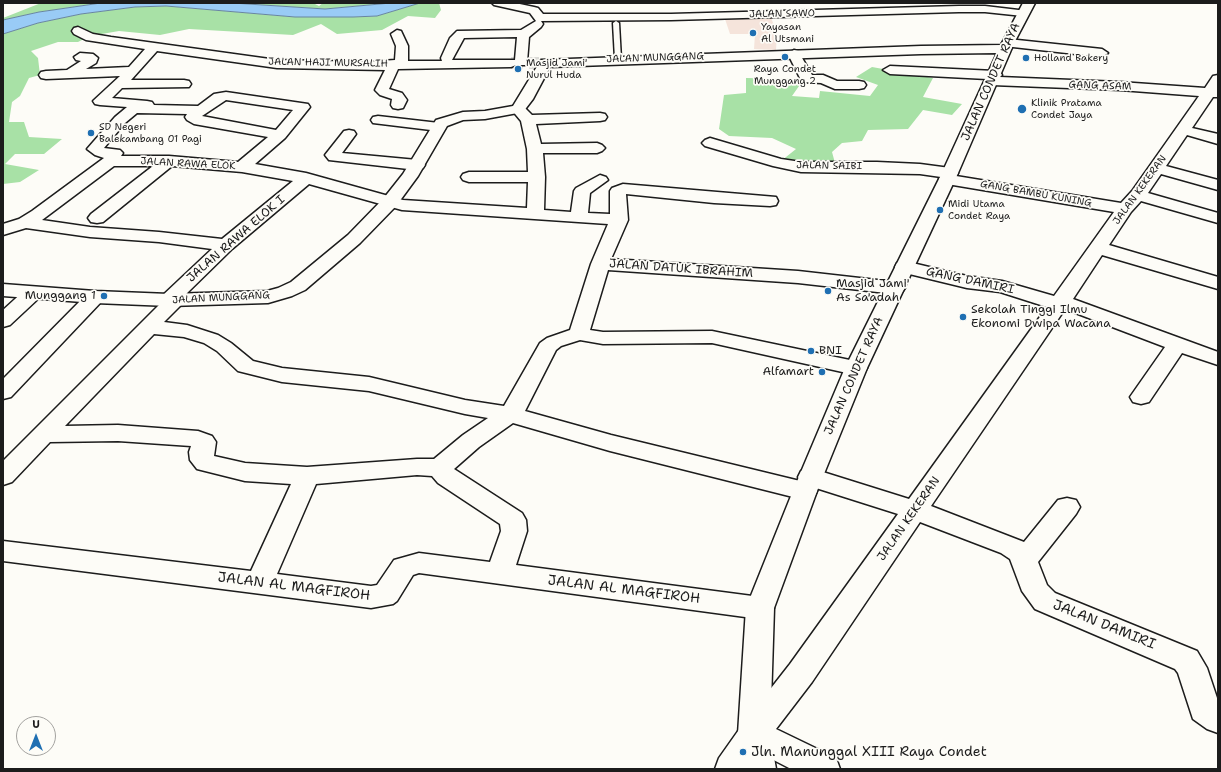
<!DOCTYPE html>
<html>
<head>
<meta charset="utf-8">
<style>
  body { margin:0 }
  #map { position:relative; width:1221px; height:772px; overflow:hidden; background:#fdfcf7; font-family:"Shantell Sans",sans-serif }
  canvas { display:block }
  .frame { position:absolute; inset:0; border:4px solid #1c1c1c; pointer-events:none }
  .north { position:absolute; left:16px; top:716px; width:40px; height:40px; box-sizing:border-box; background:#fdfcf7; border:1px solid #a3a29f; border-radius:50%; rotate:0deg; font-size:11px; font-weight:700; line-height:16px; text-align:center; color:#1c1c1c }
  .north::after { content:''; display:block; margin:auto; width:14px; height:18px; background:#1f6fb2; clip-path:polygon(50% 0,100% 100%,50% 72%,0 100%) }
</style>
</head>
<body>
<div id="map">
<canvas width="1221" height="772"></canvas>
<div class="frame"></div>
<div class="north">U</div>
</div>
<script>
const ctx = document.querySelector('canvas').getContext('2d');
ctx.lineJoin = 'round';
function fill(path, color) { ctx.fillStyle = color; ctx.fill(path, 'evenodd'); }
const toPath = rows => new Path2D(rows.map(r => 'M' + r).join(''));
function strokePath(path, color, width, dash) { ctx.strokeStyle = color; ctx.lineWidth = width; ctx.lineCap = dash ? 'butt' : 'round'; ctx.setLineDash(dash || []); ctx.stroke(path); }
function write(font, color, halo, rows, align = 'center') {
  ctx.font = font + ' "Shantell Sans",sans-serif'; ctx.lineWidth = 3.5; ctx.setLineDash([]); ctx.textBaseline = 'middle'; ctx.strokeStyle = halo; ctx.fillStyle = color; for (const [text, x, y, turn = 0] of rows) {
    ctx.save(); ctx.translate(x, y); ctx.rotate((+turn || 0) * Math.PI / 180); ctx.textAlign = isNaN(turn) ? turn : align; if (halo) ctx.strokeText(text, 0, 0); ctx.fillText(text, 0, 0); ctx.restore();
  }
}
fill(toPath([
  [770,15,777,33,776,50,754,49,755,34,730,34,724,16]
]), '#f5e4db');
fill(toPath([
  [41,3,101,3,39,12,3,20,3,18],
  [232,3,313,3,319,6,323,3,391,3,325,9],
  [420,3,439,3,441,10,435,18,408,16,382,30,337,34,321,24,293,35,189,29,160,35,119,31,90,36,78,42,58,42,31,51,38,58,40,75,29,78,20,96,12,102,9,122,24,122,29,137,62,139,44,154,15,154,5,164,39,170,20,182,3,184,3,34,38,23,81,14,135,7,166,6,295,17,353,17,377,16],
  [872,67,933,78,923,97,962,104,952,115,923,110,908,129,868,130,862,141,842,143,832,152,835,163,781,161,796,149,772,138,729,136,719,129,724,95,746,93,746,78,804,79,792,96,819,98,820,91,870,96,878,85,856,77]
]), '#a8e1a6');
const water = toPath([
  [101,3,232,3,325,9,391,3,420,3,377,16,353,17,295,17,166,6,135,7,81,14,38,23,3,34,3,20,39,12,101,3]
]);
fill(water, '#99cbf6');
strokePath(water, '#67859f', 1);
strokePath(toPath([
  [511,63,539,63]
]), '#dbdad6', 12, [12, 6]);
const service = toPath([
  [616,21,619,23,621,59,618,61,615,59,613,23,616,21]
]);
const minor = toPath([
  [492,3,515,3,534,7,538,8,543,14,671,14,959,6,985,6,1027,11,1029,13,1023,16,985,12,959,12,671,20,541,21,543,24,541,27,529,37,527,62,526,65,516,65,511,67,398,69,389,89,402,93,407,100,403,108,398,109,393,108,391,105,392,99,380,95,375,90,385,70,277,68,157,51,131,80,184,80,189,81,191,84,189,87,122,88,112,98,147,101,152,102,154,105,198,106,214,94,226,92,308,104,310,107,285,138,255,164,306,173,403,200,527,208,528,182,469,182,463,180,461,177,463,174,469,172,528,172,527,149,521,121,511,109,513,106,518,105,523,106,532,115,600,113,605,114,607,117,605,120,600,121,536,124,541,144,597,143,602,145,605,148,602,151,597,153,543,153,545,177,544,210,571,212,574,191,576,188,600,175,606,177,608,180,590,193,588,213,610,214,610,191,612,188,623,184,776,197,778,201,776,205,770,206,714,203,626,194,628,220,611,259,798,271,895,282,902,284,905,288,902,292,895,294,798,283,608,270,590,330,603,332,712,331,864,363,867,368,864,373,856,375,712,343,603,344,580,340,561,346,556,350,525,411,611,435,800,481,798,477,801,471,810,468,909,499,1047,307,1000,292,967,288,897,271,895,267,897,263,904,261,967,276,1002,281,1054,296,1114,212,947,184,941,182,939,179,941,177,920,174,801,172,773,166,705,146,702,143,705,140,710,138,781,159,801,162,877,162,920,164,950,168,956,170,958,173,956,176,1121,203,1132,191,1199,96,1120,90,992,85,987,84,985,81,987,79,890,74,883,70,890,66,995,71,1000,72,1002,75,1000,77,1120,82,1205,88,1213,76,1218,75,1218,97,1213,97,1192,128,1218,134,1218,144,1187,135,1166,166,1218,180,1218,190,1161,174,1148,193,1218,213,1218,223,1141,201,1131,212,1109,245,1218,277,1218,289,1102,255,1073,299,1218,352,1218,365,1182,353,1149,402,1141,404,1133,402,1130,397,1165,347,1065,309,931,506,1024,542,1058,500,1067,498,1076,500,1080,507,1076,514,1038,562,1047,585,1055,593,1197,651,1207,668,1218,701,1218,733,1207,729,1193,719,1178,673,1175,669,1035,609,1022,591,1010,559,1001,553,920,522,812,682,776,729,836,758,840,769,791,769,760,753,750,769,715,769,719,758,743,724,790,664,898,514,816,488,817,491,814,497,805,500,610,451,513,423,479,447,454,469,522,513,526,520,527,531,516,565,760,597,770,600,774,608,770,616,760,619,419,573,413,575,397,601,393,604,371,608,3,561,3,541,251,571,291,484,245,481,197,469,190,460,189,452,191,446,118,441,50,442,12,482,3,485,3,461,161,303,159,300,162,296,212,249,159,242,90,237,26,228,3,235,3,224,19,219,32,211,104,158,95,155,87,149,115,117,127,107,100,105,95,104,93,101,120,76,46,79,41,78,39,75,41,72,46,71,67,70,81,61,76,60,74,57,80,53,93,54,98,58,96,63,86,69,129,67,145,49,86,40,74,34,72,31,74,28,78,27,93,34,111,37,277,60,367,62,395,60,396,46,391,34,397,30,401,31,408,46,408,61,442,61,441,58,450,38,457,31,521,30,536,21,530,13,494,5,492,3],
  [517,37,515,60,452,60,464,38,517,37],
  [226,100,293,110,276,130,202,116,226,100],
  [137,113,187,114,185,117,187,120,194,124,268,137,238,162,169,156,121,156,123,153,120,150,104,148,125,123,137,113],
  [114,166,153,166,91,214,88,218,91,222,97,223,103,222,172,166,242,172,293,181,222,239,159,232,90,227,42,220,114,166],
  [309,184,402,210,608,224,591,264,570,330,547,338,540,343,504,406,465,400,369,377,282,368,253,361,231,343,218,335,187,325,164,322,182,304,185,300,183,297,232,249,309,184],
  [154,334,184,337,204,343,217,351,238,371,282,382,369,391,465,414,488,418,463,435,434,459,417,459,307,467,245,463,214,456,216,442,212,436,198,431,118,425,65,426,154,334],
  [417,475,432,476,438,483,500,524,501,531,490,562,419,553,394,560,377,585,371,586,277,574,316,484,417,475],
  [1008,39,1102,49,1108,53,1102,57,1004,46,1002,43,1008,39],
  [794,50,798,51,812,75,823,75,837,81,859,81,864,82,866,85,864,88,859,89,835,89,821,83,802,82,788,54,794,50],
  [378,116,439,123,444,124,446,127,444,130,439,131,373,123,371,120,373,117,378,116],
  [349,130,354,131,356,134,342,153,417,160,423,162,425,165,423,168,417,170,329,160,325,155,344,131,349,130],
  [33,287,40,289,43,293,40,297,10,325,3,327,3,310,26,289,33,287],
  [95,291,102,293,105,297,102,301,11,397,3,399,3,379,88,293,95,291]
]);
const tertiary = toPath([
  [1023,3,1035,3,1014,43,958,173,867,368,817,491,774,608,770,734,776,769,744,769,738,734,746,608,793,491,845,368,942,173,997,53,921,54,550,67,533,99,523,112,485,119,463,120,447,126,418,176,396,206,360,243,305,290,292,296,268,303,169,306,95,303,3,296,3,284,95,291,169,294,267,291,278,288,291,282,348,235,384,198,403,174,436,120,463,112,485,111,513,106,541,60,921,46,1001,45,1023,3]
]);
strokePath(service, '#1c1c1c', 3);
strokePath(minor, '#1c1c1c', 3);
strokePath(tertiary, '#1c1c1c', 3);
fill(service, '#fdfcf7');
fill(minor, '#fdfcf7');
fill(tertiary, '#fdfcf7');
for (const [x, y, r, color] of [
  [753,33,4,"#1f6fb2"],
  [785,57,4,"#1f6fb2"],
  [1026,58,4,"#1f6fb2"],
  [518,69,4,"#1f6fb2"],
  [1022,109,5,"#1f6fb2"],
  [91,133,4,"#1f6fb2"],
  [940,210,4,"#1f6fb2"],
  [828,291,4,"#1f6fb2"],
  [104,296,4,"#1f6fb2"],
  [963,317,4,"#1f6fb2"],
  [811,351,4,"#1f6fb2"],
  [822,372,4,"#1f6fb2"],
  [743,752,4,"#1f6fb2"]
]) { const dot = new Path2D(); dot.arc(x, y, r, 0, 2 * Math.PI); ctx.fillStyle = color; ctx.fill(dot); strokePath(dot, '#fdfcf7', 1.5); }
write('10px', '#1c1c1c', '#fdfcf7', [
  ["JALAN SAWO",782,14,-1],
  ["JALAN MUNGGANG",655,58,-2],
  ["JALAN HAJI MURSALIH",328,63,1],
  ["GANG ASAM",1100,86,2],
  ["JALAN RAWA ELOK",188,164,3],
  ["JALAN SAIBI",829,166,1],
  ["JALAN KEKERAN",1140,190,-54],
  ["GANG BAMBU KUNING",1036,194,10],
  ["JALAN MUNGGANG",221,298,-3]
]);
write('10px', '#1c1c1c', '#fdfcf7', [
  ["Yayasan",761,27],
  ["Al Utsmani",761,39],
  ["Holland Bakery",1034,58],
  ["Masjid Jami'",526,63],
  ["Nurul Huda",526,75],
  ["Raya Condet",785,69,"center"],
  ["Munggang 2",785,81,"center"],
  ["Klinik Pratama",1031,103],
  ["Condet Jaya",1031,115],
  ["SD Negeri",99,127],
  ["Balekambang 01 Pagi",99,139],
  ["Midi Utama",948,204],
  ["Condet Raya",948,216]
], 'left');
write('12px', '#1c1c1c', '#fdfcf7', [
  ["JALAN CONDET RAYA",991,82,-66],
  ["JALAN RAWA ELOK I",236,239,-41],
  ["JALAN DATUK IBRAHIM",681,269,4],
  ["GANG DAMIRI",970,281,12],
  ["JALAN CONDET RAYA",854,376,-66],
  ["JALAN KEKERAN",909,519,-55]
]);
write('12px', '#1c1c1c', '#fdfcf7', [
  ["Masjid Jami'",836,284],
  ["As Sa'adah",836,298],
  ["Munggang 1",96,296,"right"],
  ["Sekolah Tinggi Ilmu",971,310],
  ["Ekonomi Dwipa Wacana",971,324],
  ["BNI",819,351],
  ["Alfamart",814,372,"right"]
], 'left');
write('14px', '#1c1c1c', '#fdfcf7', [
  ["JALAN AL MAGFIROH",294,587,7],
  ["JALAN AL MAGFIROH",624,590,7],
  ["JALAN DAMIRI",1104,625,22]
]);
write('14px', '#1c1c1c', '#fdfcf7', [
  ["Jln. Manunggal XIII Raya Condet",751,752]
], 'left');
</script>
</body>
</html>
